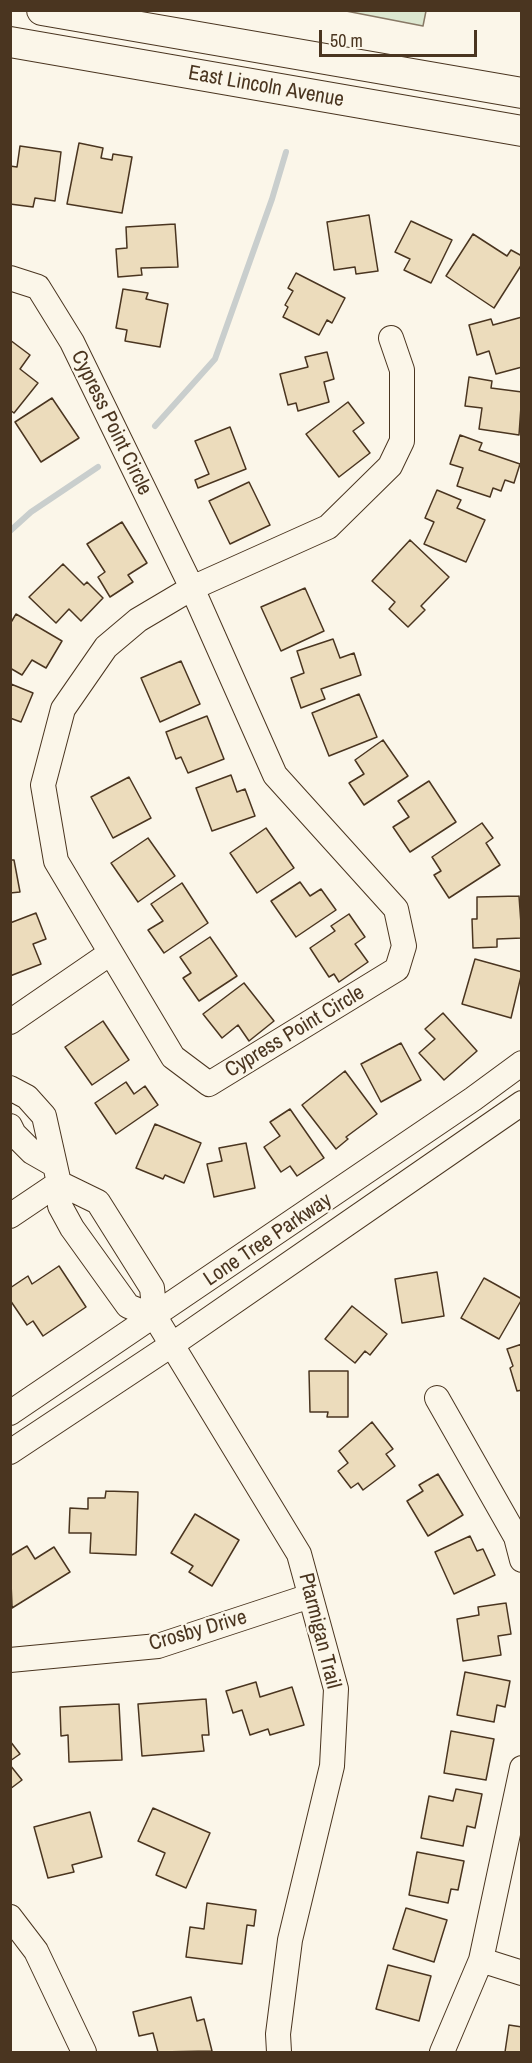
<!DOCTYPE html>
<html>
<head>
<meta charset="utf-8">
<style>
  body { margin:0 }
  #map { position:relative; width:532px; height:2063px; overflow:hidden; background:#fbf6e9; font-family:"Archivo Narrow",sans-serif }
  canvas { display:block }
  .frame { position:absolute; inset:0; border:12px solid #4a3520; pointer-events:none }
  .scale { position:absolute; left:319px; top:30px; width:158px; height:27px; box-sizing:border-box; border:3px solid #4a3520; border-top:0; padding-left:8px; font-size:18px; line-height:21px; white-space:nowrap; color:#4a3520; -webkit-text-stroke:4px #fbf6e9; paint-order:stroke }
</style>
</head>
<body>
<div id="map">
<canvas width="532" height="2063"></canvas>
<div class="frame"></div>
<div class="scale">50 m</div>
</div>
<script>
const ctx = document.querySelector('canvas').getContext('2d');
ctx.lineJoin = 'round';
function fill(path, color) { ctx.fillStyle = color; ctx.fill(path, 'evenodd'); }
const toPath = rows => new Path2D(rows.map(r => 'M' + r).join(''));
function strokePath(path, color, width, dash) { ctx.strokeStyle = color; ctx.lineWidth = width; ctx.lineCap = dash ? 'butt' : 'round'; ctx.setLineDash(dash || []); ctx.stroke(path); }
function write(font, color, halo, rows, align = 'center') {
  ctx.font = font + ' "Archivo Narrow",sans-serif'; ctx.lineWidth = 4.5; ctx.setLineDash([]); ctx.textBaseline = 'middle'; ctx.strokeStyle = halo; ctx.fillStyle = color; for (const [text, x, y, turn = 0] of rows) {
    ctx.save(); ctx.translate(x, y); ctx.rotate((+turn || 0) * Math.PI / 180); ctx.textAlign = isNaN(turn) ? turn : align; if (halo) ctx.strokeText(text, 0, 0); ctx.fillText(text, 0, 0); ctx.restore();
  }
}
const green = toPath([
  [346,11,426,11,423,26,346,11]
]);
fill(green, '#dce7d0');
strokePath(green, '#887966', 1.5);
strokePath(toPath([
  [155,426,215,359,272,199,286,152],
  [10,531,31,512,98,467]
]), '#c9cecd', 6);
const building = toPath([
  [79,143,103,148,101,158,112,160,113,154,132,157,122,213,67,204,79,143],
  [20,146,61,152,55,201,35,198,33,207,10,204,10,166,17,167,20,146],
  [369,215,378,271,356,274,355,267,334,270,327,222,369,215],
  [411,221,452,240,431,283,404,270,410,259,395,252,411,221],
  [175,224,178,267,141,268,142,275,118,277,116,249,127,248,126,227,175,224],
  [473,234,507,256,511,250,522,256,522,264,494,308,446,276,473,234],
  [296,273,345,298,332,323,327,320,319,335,283,317,288,307,285,305,293,291,288,288,296,273],
  [123,289,148,293,146,299,168,304,160,347,125,341,127,330,116,328,123,289],
  [522,317,522,367,496,374,489,351,477,355,469,325,491,319,493,325,522,317],
  [10,340,30,355,20,369,38,383,14,413,10,410,10,340],
  [327,352,334,379,324,382,329,402,298,411,296,403,288,405,280,374,308,367,305,357,327,352],
  [469,377,492,381,491,388,522,392,519,435,479,429,482,408,465,406,469,377],
  [52,398,79,438,41,462,15,422,52,398],
  [348,402,364,423,353,431,370,453,339,477,306,434,348,402],
  [230,427,246,469,198,488,195,480,209,474,195,441,230,427],
  [460,435,482,443,479,450,520,464,514,483,505,480,501,491,493,488,490,497,457,486,463,468,450,464,460,435],
  [249,482,270,525,230,544,209,501,249,482],
  [437,490,461,500,457,508,485,520,466,562,424,544,434,522,425,518,437,490],
  [122,522,147,563,128,575,133,582,110,597,98,577,105,572,87,544,122,522],
  [410,540,449,577,421,606,425,610,408,627,389,609,395,602,372,581,410,540],
  [63,564,84,585,87,582,103,598,81,621,69,609,56,623,29,597,63,564],
  [305,588,324,631,281,651,261,607,305,588],
  [16,614,62,641,46,668,32,660,22,675,10,668,10,624,16,614],
  [333,639,340,658,354,653,361,675,321,689,325,699,301,708,291,678,304,673,297,651,333,639],
  [181,661,200,704,160,722,141,678,181,661],
  [11,684,33,693,21,722,10,718,11,684],
  [359,694,377,737,329,756,312,713,359,694],
  [207,716,224,759,188,773,181,757,176,759,166,732,207,716],
  [383,740,408,776,364,805,349,783,364,774,355,760,383,740],
  [231,775,237,792,245,789,255,816,212,831,196,788,231,775],
  [129,777,151,818,113,838,91,797,129,777],
  [429,781,456,822,410,852,393,827,409,817,398,801,429,781],
  [482,823,493,838,486,843,500,865,449,898,434,875,441,871,432,857,482,823],
  [266,828,294,868,257,893,230,853,266,828],
  [148,838,175,876,138,902,111,863,148,838],
  [10,860,14,860,20,892,10,893,10,860],
  [300,882,310,896,321,889,336,910,296,937,271,901,300,882],
  [182,883,208,923,164,953,148,930,163,921,151,904,182,883],
  [519,896,522,938,497,939,497,947,473,948,472,919,477,919,477,897,519,896],
  [36,913,46,939,33,944,41,964,10,976,10,923,36,913],
  [349,914,365,937,355,944,368,962,339,982,334,974,329,977,310,948,335,931,331,926,349,914],
  [210,937,237,976,199,1001,183,978,191,973,180,957,210,937],
  [475,959,522,972,511,1018,462,1004,475,959],
  [244,983,274,1021,249,1041,238,1025,222,1038,203,1014,244,983],
  [443,1013,477,1051,444,1080,419,1053,435,1039,425,1029,443,1013],
  [103,1021,129,1060,92,1085,65,1047,103,1021],
  [401,1043,421,1080,381,1102,361,1064,401,1043],
  [345,1071,377,1114,346,1137,348,1139,336,1149,302,1105,345,1071],
  [126,1082,134,1094,145,1086,158,1105,116,1134,95,1103,126,1082],
  [290,1109,324,1158,297,1176,290,1166,281,1172,264,1147,280,1136,270,1122,290,1109],
  [155,1124,201,1143,184,1183,165,1175,163,1179,136,1168,155,1124],
  [246,1143,255,1188,214,1197,207,1164,222,1161,219,1148,246,1143],
  [59,1266,86,1307,43,1336,33,1321,27,1325,10,1300,10,1288,28,1276,32,1284,59,1266],
  [437,1272,444,1316,402,1323,395,1279,437,1272],
  [484,1278,522,1299,499,1339,461,1318,484,1278],
  [352,1306,387,1334,370,1355,365,1351,355,1363,325,1339,352,1306],
  [522,1344,522,1390,517,1391,510,1368,513,1366,507,1349,522,1344],
  [309,1371,348,1371,348,1417,327,1417,328,1412,310,1412,309,1371],
  [372,1422,393,1449,386,1454,395,1466,363,1490,358,1483,351,1488,338,1471,348,1463,339,1451,372,1422],
  [438,1474,463,1515,428,1536,407,1501,423,1491,419,1485,438,1474],
  [106,1491,138,1492,136,1555,90,1553,91,1533,69,1533,70,1508,88,1509,88,1498,105,1498,106,1491],
  [195,1514,239,1540,212,1586,189,1572,193,1566,171,1553,195,1514],
  [470,1536,477,1551,483,1549,495,1575,454,1594,435,1552,470,1536],
  [27,1546,35,1559,54,1547,70,1572,12,1608,10,1556,27,1546],
  [506,1603,511,1634,498,1636,501,1655,463,1661,457,1619,479,1615,478,1607,506,1603],
  [465,1672,510,1681,505,1707,497,1705,494,1722,457,1715,465,1672],
  [256,1682,260,1697,292,1687,304,1725,270,1735,268,1729,250,1735,242,1710,233,1713,226,1691,256,1682],
  [206,1699,209,1735,202,1735,204,1751,142,1756,138,1704,206,1699],
  [119,1704,122,1760,69,1762,68,1735,61,1736,60,1707,119,1704],
  [451,1731,494,1739,486,1780,444,1773,451,1731],
  [10,1741,20,1754,10,1761,10,1741],
  [10,1765,22,1780,10,1789,10,1765],
  [456,1789,482,1794,475,1828,467,1826,463,1846,421,1838,429,1796,453,1801,456,1789],
  [153,1808,210,1833,186,1888,156,1875,165,1853,138,1841,153,1808],
  [90,1812,102,1857,72,1865,74,1872,48,1878,34,1827,90,1812],
  [417,1852,464,1861,458,1890,451,1889,448,1903,409,1895,417,1852],
  [207,1903,256,1910,254,1926,247,1925,242,1964,186,1957,190,1927,204,1929,207,1903],
  [406,1908,447,1920,434,1962,393,1949,406,1908],
  [388,1965,431,1976,419,2021,376,2009,388,1965],
  [191,1997,197,2021,204,2019,212,2051,158,2052,153,2033,139,2036,133,2012,191,1997],
  [509,2025,522,2027,522,2052,505,2052,509,2025]
]);
fill(building, '#ecdcbc');
strokePath(building, '#4a3520', 1.5);
const minor = toPath([
  [10,278,38,287,72,342,192,588,275,775,396,909,404,946,397,969,209,1084,173,1057,56,861,43,785,63,709,106,647,138,620,192,588,328,527,390,466,402,441,402,370,391,338],
  [10,1022,109,954],
  [10,1088,27,1097,44,1116,59,1183,60,1206,72,1228,128,1306,155,1317],
  [10,1126,14,1134,32,1152,53,1164],
  [59,1183,98,1202,152,1288,155,1317,299,1554,336,1689,332,1766,290,1940,278,2034,279,2052],
  [10,1216,59,1183],
  [437,1398,516,1537,522,1560],
  [10,1413,473,1099,522,1063],
  [10,1452,173,1344,522,1103],
  [10,1660,158,1646,310,1596],
  [10,1917,36,1951,84,2052],
  [481,1960,522,1973],
  [442,2052,481,1960,522,1768]
]);
const major = toPath([
  [42,10,522,93],
  [10,42,522,131]
]);
strokePath(minor, '#4a3520', 26);
strokePath(major, '#4a3520', 32);
strokePath(minor, '#fbf6e9', 24);
strokePath(major, '#fbf6e9', 30);
write('21px', '#4a3520', '#fbf6e9', [
  ["East Lincoln Avenue",266,87,10],
  ["Cypress Point Circle",111,423,64],
  ["Cypress Point Circle",295,1032,-31],
  ["Lone Tree Parkway",268,1240,-34],
  ["Crosby Drive",198,1631,-16],
  ["Ptarmigan Trail",319,1631,76]
]);
</script>
</body>
</html>
